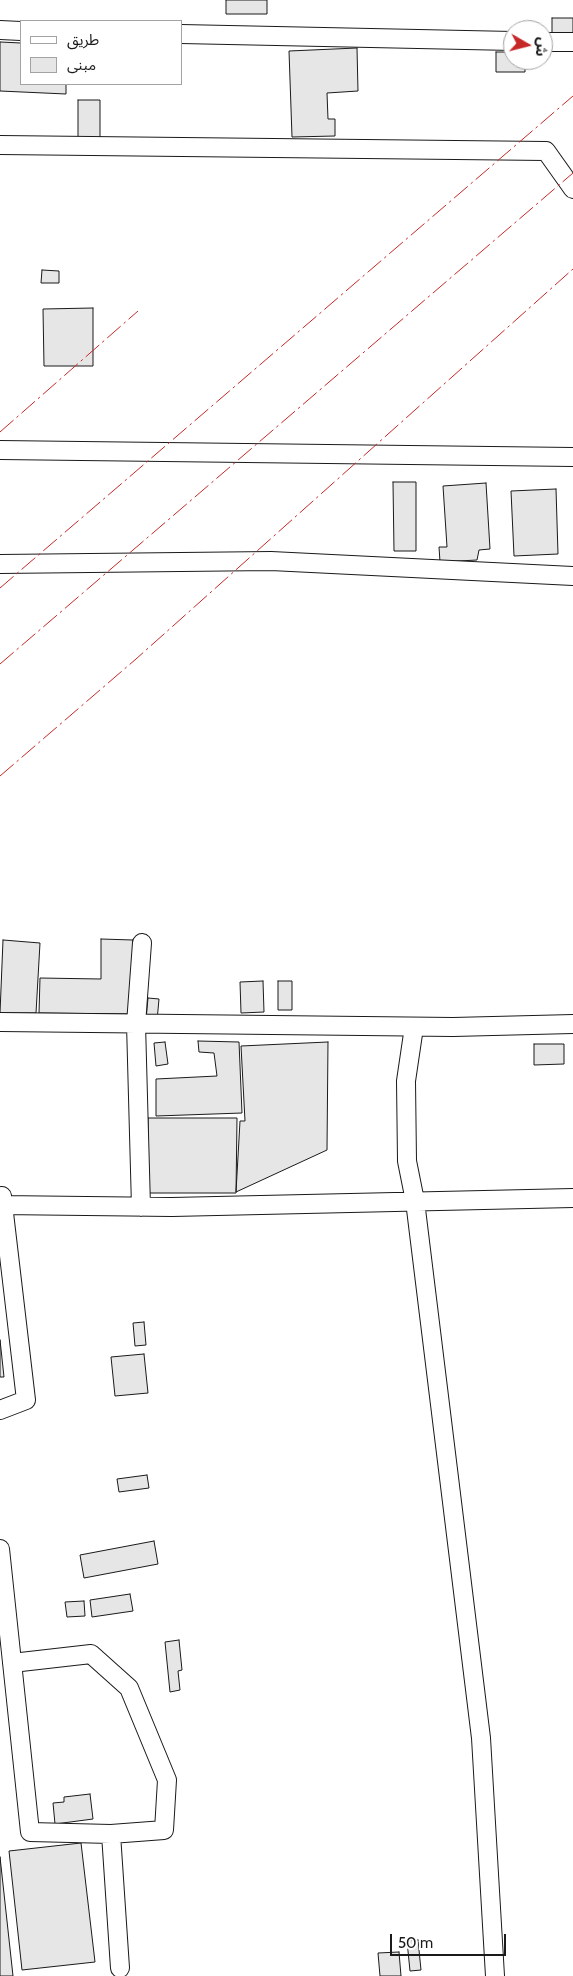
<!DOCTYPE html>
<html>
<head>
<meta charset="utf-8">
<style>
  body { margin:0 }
  #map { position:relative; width:573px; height:1976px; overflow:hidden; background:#fff; font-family:Cabin,"Noto Sans Arabic",sans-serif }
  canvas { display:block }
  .legend { position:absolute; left:20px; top:20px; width:162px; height:65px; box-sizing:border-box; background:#fff; border:1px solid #a3a3a3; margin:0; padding:6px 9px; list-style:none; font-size:15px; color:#1a1a1a }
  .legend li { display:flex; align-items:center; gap:10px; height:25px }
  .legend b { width:25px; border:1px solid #a3a3a3 }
  .north { position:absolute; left:503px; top:20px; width:50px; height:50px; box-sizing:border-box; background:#fff; border:1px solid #a3a3a3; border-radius:50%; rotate:98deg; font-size:14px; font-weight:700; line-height:20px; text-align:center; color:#1a1a1a }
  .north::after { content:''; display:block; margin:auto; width:18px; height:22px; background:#c62828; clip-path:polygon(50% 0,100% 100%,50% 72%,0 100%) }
  .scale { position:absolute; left:390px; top:1934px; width:116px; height:22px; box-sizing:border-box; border:2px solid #1a1a1a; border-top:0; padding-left:6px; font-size:15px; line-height:18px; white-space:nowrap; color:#1a1a1a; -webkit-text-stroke:4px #fff; paint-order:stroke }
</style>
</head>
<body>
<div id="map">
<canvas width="573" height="1976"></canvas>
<ul class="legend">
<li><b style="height:6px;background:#fff"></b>طريق</li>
<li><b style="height:14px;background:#e6e6e6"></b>مبنى</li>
</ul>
<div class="north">ش</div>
<div class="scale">50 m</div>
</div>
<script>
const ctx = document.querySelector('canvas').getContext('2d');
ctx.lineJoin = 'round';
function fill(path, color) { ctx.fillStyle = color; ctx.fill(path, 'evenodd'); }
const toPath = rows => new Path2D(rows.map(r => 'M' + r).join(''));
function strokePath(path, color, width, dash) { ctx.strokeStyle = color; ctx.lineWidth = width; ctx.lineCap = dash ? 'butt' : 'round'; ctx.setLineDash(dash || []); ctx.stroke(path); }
const building = toPath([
  [226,0,267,0,267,14,226,14,226,0],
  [552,18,573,18,573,33,552,33,552,18],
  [0,42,21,43,21,84,66,84,66,94,0,91,0,42],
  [357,48,358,91,327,93,328,119,335,119,335,136,292,137,289,51,357,48],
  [496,52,513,52,513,60,525,60,525,72,496,72,496,52],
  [78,100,100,100,100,139,78,139,78,100],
  [42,270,59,271,59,283,41,283,42,270],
  [93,308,93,366,44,366,43,309,93,308],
  [393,482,416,482,416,551,394,551,393,482],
  [486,483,490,549,479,550,477,560,440,562,439,547,447,547,443,486,486,483],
  [556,489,558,554,514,556,511,491,556,489],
  [101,939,133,940,132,1014,39,1013,40,978,101,979,101,939],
  [3,940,40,943,36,1013,0,1013,3,940],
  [263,981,264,1012,241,1013,240,982,263,981],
  [278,981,292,981,292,1010,278,1010,278,981],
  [148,998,159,999,157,1021,146,1020,148,998],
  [198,1041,239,1042,242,1113,156,1116,156,1079,217,1076,214,1053,199,1052,198,1041],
  [165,1042,168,1064,156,1066,154,1043,165,1042],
  [328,1042,327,1150,236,1192,240,1121,245,1121,241,1046,328,1042],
  [534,1044,564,1044,564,1064,534,1065,534,1044],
  [148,1118,237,1118,236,1193,148,1193,148,1118],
  [144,1322,146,1345,135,1346,133,1323,144,1322],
  [0,1340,4,1377,0,1377,0,1340],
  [144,1354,148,1393,115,1396,111,1357,144,1354],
  [147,1475,149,1488,119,1492,117,1479,147,1475],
  [154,1541,158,1564,84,1578,80,1555,154,1541],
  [130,1594,133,1611,92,1617,90,1600,130,1594],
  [84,1601,85,1616,67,1617,65,1602,84,1601],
  [179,1640,182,1670,178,1671,180,1690,170,1692,165,1642,179,1640],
  [90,1794,93,1819,55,1824,53,1803,64,1802,64,1797,90,1794],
  [81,1843,95,1962,22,1970,9,1851,81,1843],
  [0,1857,13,1976,0,1976,0,1857],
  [418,1940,421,1970,410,1971,407,1941,418,1940],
  [399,1952,401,1976,380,1976,378,1953,399,1952]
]);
fill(building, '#e6e6e6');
strokePath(building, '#1a1a1a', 1);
const minor = toPath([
  [0,30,21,31],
  [181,34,513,41],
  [543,42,573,42],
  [0,145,546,151,573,189],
  [0,450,573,457],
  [0,564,271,561,573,576],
  [0,1022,453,1027,573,1024],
  [414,1027,406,1081,407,1161,415,1201,481,1738,495,1976],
  [0,1205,172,1207,573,1198],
  [141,1207,136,1024,142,943],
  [0,1410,26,1400,2,1196],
  [0,1549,30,1832,111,1834,120,1968],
  [12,1663,91,1654,129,1688,167,1780,164,1830,111,1834]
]);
strokePath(minor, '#1a1a1a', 20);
strokePath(minor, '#fff', 18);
strokePath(toPath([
  [0,432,138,311],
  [0,588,573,96],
  [0,664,573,173],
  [0,776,136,659,573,269]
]), '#c62828', 1, [18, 4, 2.5, 4]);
</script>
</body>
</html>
